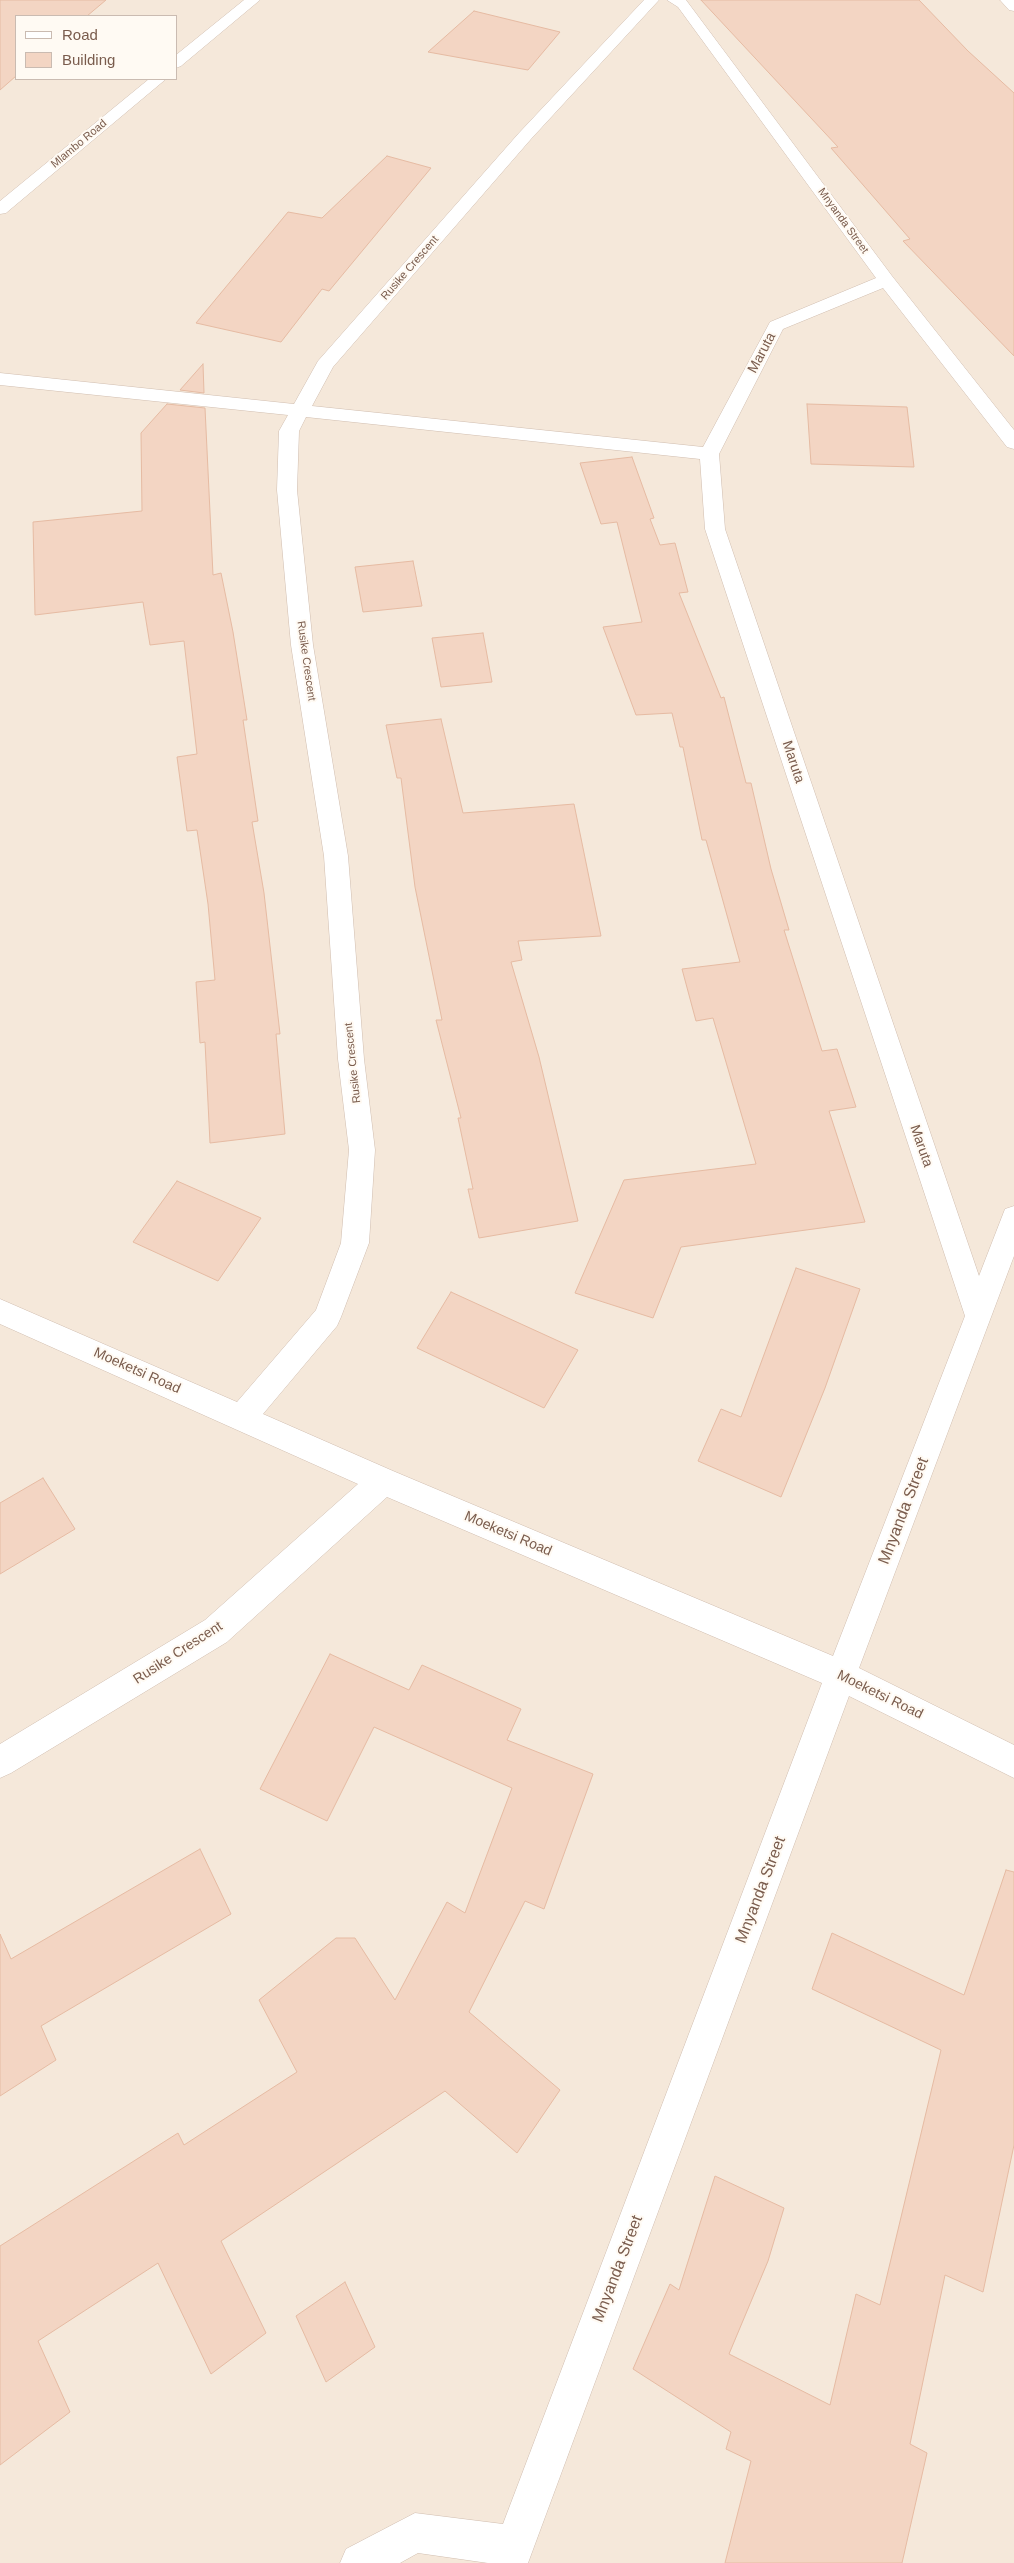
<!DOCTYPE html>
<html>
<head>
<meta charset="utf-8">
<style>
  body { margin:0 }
  #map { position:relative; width:1014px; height:2563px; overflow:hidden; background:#fdf6ec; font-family:Helvetica,sans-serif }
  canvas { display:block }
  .legend { position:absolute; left:15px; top:15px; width:162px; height:65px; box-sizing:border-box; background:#fffaf3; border:1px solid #cabbb1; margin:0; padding:6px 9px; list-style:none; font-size:15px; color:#7a5c4d }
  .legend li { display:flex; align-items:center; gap:10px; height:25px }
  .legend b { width:25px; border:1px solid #cabbb1 }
</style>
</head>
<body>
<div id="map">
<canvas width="1014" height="2563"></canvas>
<ul class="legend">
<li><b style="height:6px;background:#fff"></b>Road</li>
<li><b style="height:14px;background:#f3d5c3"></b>Building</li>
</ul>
</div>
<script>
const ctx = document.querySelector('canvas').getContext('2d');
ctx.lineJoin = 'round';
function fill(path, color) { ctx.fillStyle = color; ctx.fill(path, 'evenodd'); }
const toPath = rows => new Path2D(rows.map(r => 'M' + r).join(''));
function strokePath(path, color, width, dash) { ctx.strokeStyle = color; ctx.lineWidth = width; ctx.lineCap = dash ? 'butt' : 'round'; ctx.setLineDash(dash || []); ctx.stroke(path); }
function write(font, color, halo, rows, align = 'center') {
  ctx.font = font + ' Helvetica,sans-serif'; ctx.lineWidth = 4; ctx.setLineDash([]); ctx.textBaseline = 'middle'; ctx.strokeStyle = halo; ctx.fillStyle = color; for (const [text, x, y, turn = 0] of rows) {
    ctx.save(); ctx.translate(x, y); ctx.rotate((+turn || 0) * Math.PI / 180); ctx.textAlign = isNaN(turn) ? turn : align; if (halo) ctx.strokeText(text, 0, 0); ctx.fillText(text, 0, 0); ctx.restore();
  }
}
fill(toPath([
  [0,0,1014,0,1014,2563,0,2563],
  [16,16,176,16,176,79,16,79]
]), '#f5e8da');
const building = toPath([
  [0,0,106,0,87,16,16,16,16,76,0,90,0,0],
  [701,0,919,0,968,51,1014,93,1014,356,903,241,910,239,831,148,838,147,701,0],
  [474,11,560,32,528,70,428,52,474,11],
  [387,156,431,168,329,291,322,289,281,342,196,323,288,212,322,218,387,156],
  [203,364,204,393,180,390,203,364],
  [167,404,205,408,213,575,221,573,233,632,247,720,243,720,258,821,252,822,264,893,280,1034,276,1034,285,1134,210,1143,205,1042,200,1043,196,982,215,980,208,904,197,830,187,831,177,757,197,754,184,641,150,645,143,602,35,615,33,522,142,511,141,433,167,404],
  [807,404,907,407,914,467,811,464,807,404],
  [632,457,654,518,650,519,660,545,675,543,688,592,679,593,721,698,724,697,746,783,751,783,771,869,789,930,784,930,822,1051,837,1049,856,1107,829,1111,865,1222,681,1247,653,1318,575,1293,624,1180,756,1164,713,1018,696,1021,682,969,740,962,706,840,702,840,683,747,680,747,672,713,636,715,603,627,642,622,617,522,601,524,580,463,632,457],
  [413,561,422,606,363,612,355,567,413,561],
  [483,633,492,682,441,687,432,638,483,633],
  [441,719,463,813,574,804,601,936,518,941,522,960,511,962,539,1057,578,1221,479,1238,468,1189,473,1189,458,1118,461,1118,436,1020,442,1020,415,887,401,778,397,778,386,725,441,719],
  [177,1181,261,1218,218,1281,133,1242,177,1181],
  [796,1268,860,1289,825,1388,781,1497,698,1461,721,1409,741,1417,796,1268],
  [451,1292,578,1350,544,1408,417,1348,451,1292],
  [43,1478,75,1529,0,1574,0,1503,43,1478],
  [330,1654,409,1690,422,1665,521,1709,507,1740,593,1774,544,1909,525,1901,469,2012,560,2090,517,2153,445,2091,221,2241,266,2333,211,2374,158,2263,38,2341,70,2412,0,2465,0,2246,178,2133,184,2145,297,2072,259,2000,336,1938,355,1938,395,2000,447,1902,465,1913,512,1788,374,1727,327,1821,260,1789,330,1654],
  [200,1849,231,1914,41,2026,56,2060,0,2096,0,1934,11,1959,200,1849],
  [1006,1870,1014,1872,1014,2145,983,2292,945,2275,910,2444,927,2453,902,2563,725,2563,751,2461,726,2449,731,2432,633,2369,670,2284,679,2290,715,2176,784,2208,768,2261,729,2354,830,2405,856,2294,880,2305,941,2050,812,1989,832,1933,964,1995,1006,1870],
  [345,2282,375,2347,326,2382,296,2316,345,2282]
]);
fill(building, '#f3d5c3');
strokePath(building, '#e6bba3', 1);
const street = toPath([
  [244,0,260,0,181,66,176,68,176,55,244,0],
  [644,0,659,0,531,139,333,367,312,406,703,447,770,322,876,278,678,7,667,0,686,0,892,276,1014,430,1014,449,1007,447,883,288,783,329,719,454,725,529,979,1276,1005,1209,1014,1206,1014,1256,859,1668,1014,1745,1014,1778,849,1696,528,2563,488,2563,418,2553,400,2563,340,2563,346,2549,415,2513,503,2524,822,1683,387,1497,227,1642,11,1773,0,1778,0,1744,205,1620,358,1484,0,1324,0,1299,237,1402,316,1310,341,1243,349,1150,338,1059,324,856,291,645,277,490,279,431,288,415,0,385,0,373,294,404,318,361,519,133,644,0],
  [306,417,700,459,705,529,965,1316,833,1656,393,1471,263,1414,337,1326,341,1317,369,1243,375,1150,364,1059,348,856,313,645,297,490,299,431,306,417],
  [1000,0,1014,0,1014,11,1009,10,1000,0],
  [149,79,166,79,6,213,0,214,0,201,149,79]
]);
strokePath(street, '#d1beb0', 1);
fill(street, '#fff');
write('11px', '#7a5c4d', '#fffaf3', [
  ["Mlambo Road",79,144,-40],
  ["Mnyanda Street",843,221,54],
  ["Rusike Crescent",410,268,-49],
  ["Rusike Crescent",306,661,82],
  ["Rusike Crescent",353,1063,-96]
]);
write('14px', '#7a5c4d', '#fffaf3', [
  ["Maruta",762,353,-62],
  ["Maruta",793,762,72],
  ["Maruta",921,1146,71],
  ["Moeketsi Road",137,1371,24],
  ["Moeketsi Road",508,1534,23],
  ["Rusike Crescent",178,1653,-33],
  ["Moeketsi Road",880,1695,26]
]);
write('16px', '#7a5c4d', '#fffaf3', [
  ["Mnyanda Street",904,1511,-69],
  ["Mnyanda Street",761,1890,-69],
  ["Mnyanda Street",618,2269,-69]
]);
</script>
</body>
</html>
